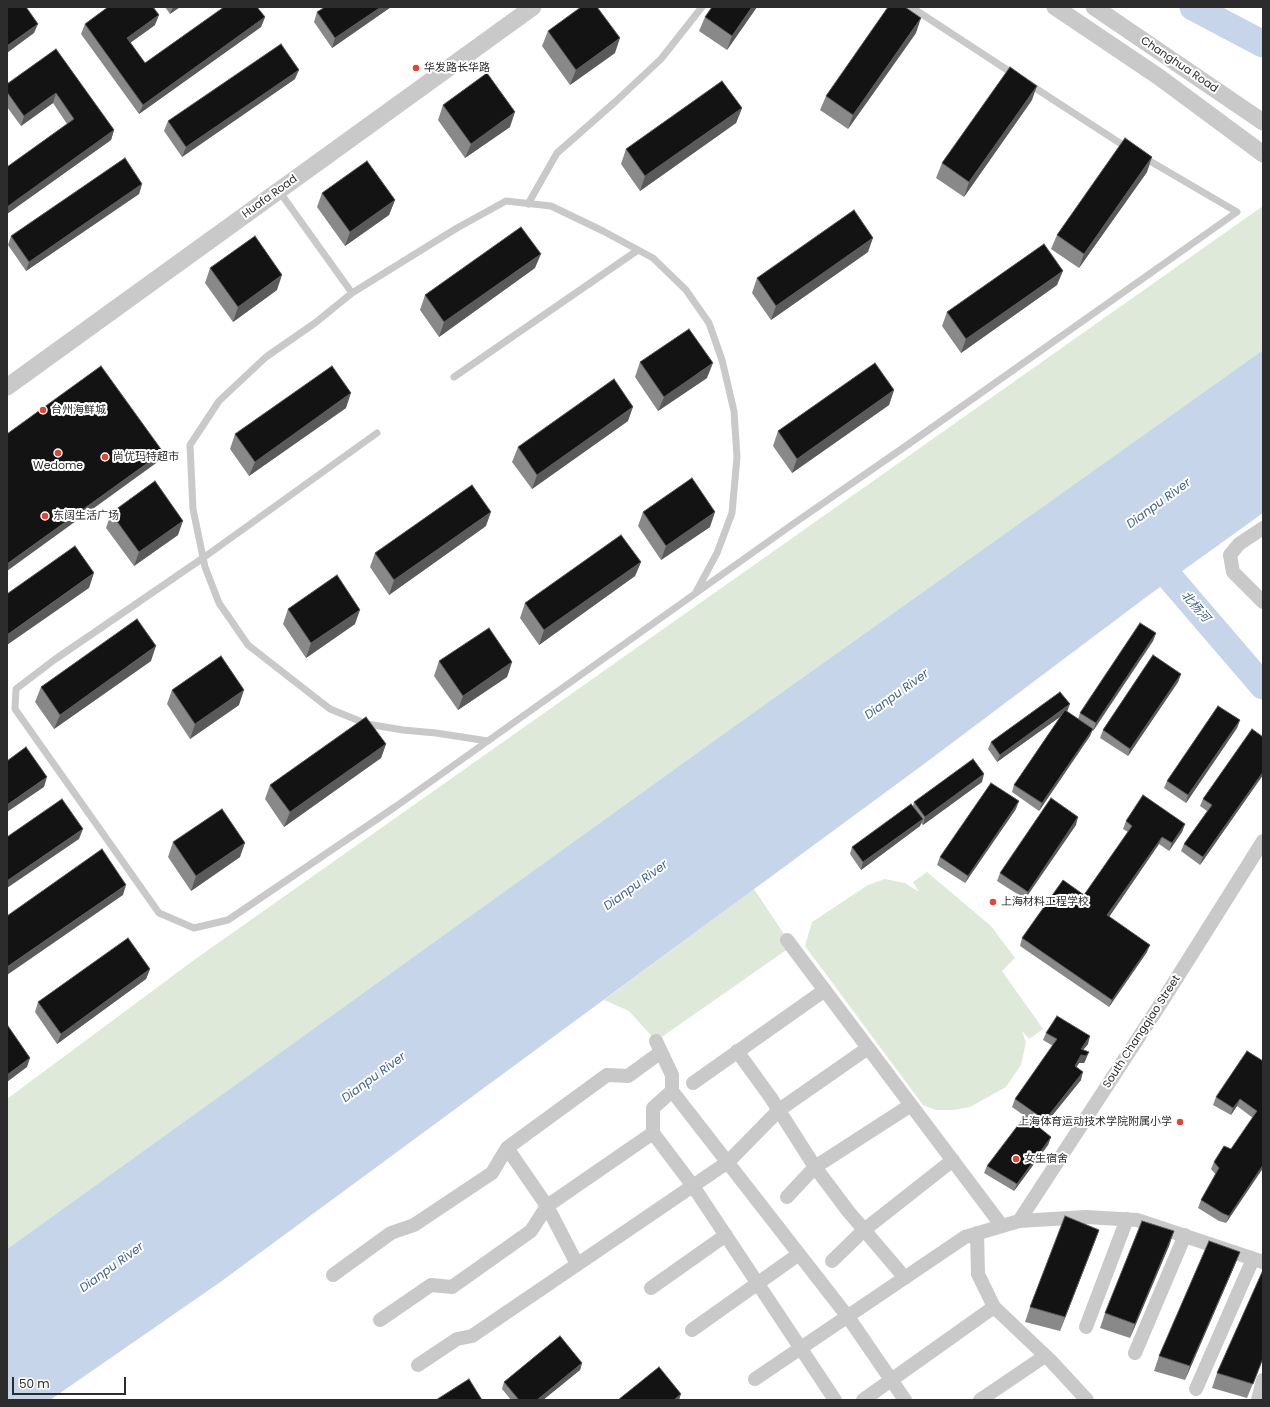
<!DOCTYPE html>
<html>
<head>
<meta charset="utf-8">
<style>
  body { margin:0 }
  #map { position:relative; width:1270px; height:1407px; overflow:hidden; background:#fff; font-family:Poppins,sans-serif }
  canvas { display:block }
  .frame { position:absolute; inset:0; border:8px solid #2c2c2c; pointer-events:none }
  .scale { position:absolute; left:12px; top:1377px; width:114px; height:18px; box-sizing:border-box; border:2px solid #2c2c2c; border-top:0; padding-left:5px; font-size:12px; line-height:14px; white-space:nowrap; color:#2c2c2c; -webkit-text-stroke:3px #fff; paint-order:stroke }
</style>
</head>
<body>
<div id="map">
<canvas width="1270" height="1407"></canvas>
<div class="frame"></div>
<div class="scale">50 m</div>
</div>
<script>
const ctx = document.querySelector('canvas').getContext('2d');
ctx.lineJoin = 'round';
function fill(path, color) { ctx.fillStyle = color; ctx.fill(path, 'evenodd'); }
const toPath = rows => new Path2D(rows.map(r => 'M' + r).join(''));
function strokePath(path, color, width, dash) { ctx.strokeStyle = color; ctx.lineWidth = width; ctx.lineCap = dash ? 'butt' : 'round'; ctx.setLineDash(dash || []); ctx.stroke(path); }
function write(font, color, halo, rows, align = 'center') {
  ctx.font = font + ' Poppins,"Noto Sans SC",sans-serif'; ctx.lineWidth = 4; ctx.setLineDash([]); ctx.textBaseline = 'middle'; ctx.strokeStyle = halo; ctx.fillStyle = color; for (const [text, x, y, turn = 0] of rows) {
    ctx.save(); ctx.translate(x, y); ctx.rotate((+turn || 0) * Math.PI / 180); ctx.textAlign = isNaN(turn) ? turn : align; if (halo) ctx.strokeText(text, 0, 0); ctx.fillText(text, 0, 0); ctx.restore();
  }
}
fill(toPath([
  [1263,206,1263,350,736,725,7,1249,7,1099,194,960],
  [927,872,991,926,1015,958,1002,971,1043,1029,1029,1039,1022,1031,1026,1042,1021,1065,1006,1087,970,1107,953,1110,936,1110,923,1105,805,946,812,922,868,885,885,879,905,883,919,892,913,882],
  [754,889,792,946,656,1041,629,1011,604,1000]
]), '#dfe9d9');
fill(toPath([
  [1263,350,1263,513,1149,595,924,764,219,1283,50,1400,7,1400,7,1249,736,725]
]), '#c6d5e9');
strokePath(toPath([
  [1193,7,1263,44],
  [1147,551,1263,686]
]), '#c6d5e9', 27);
strokePath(toPath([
  [911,7,1015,75],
  [1029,84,1129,149],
  [279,191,352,293],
  [528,204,557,153,615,102,661,59,702,7],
  [454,377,638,250],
  [377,433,203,558,54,660,16,689,15,709,159,913,194,928,228,920,395,807,793,524,903,448,1237,212,1143,157],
  [488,741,436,733,403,730,367,724,330,709,248,645,219,603,205,567,193,509,190,445,219,401,266,357,315,323,352,293,457,228,506,201,551,206,603,231,653,258,686,290,709,323,722,360,734,411,737,457,732,513,717,553,696,592]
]), '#c9c9c9', 7);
strokePath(toPath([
  [1263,528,1239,544,1230,555,1233,572,1263,602],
  [787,940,1002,1226],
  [656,1041,672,1075,672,1091,848,1317,905,1400],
  [737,1051,771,1098,815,1167,848,1211,905,1278],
  [693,1083,825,990],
  [653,1133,693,1186,835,1400],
  [507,1148,547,1206,577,1264],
  [787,1197,815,1167,911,1105],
  [1019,1221,1163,1000,1263,841],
  [977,1233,978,1274,994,1307,1051,1361,1087,1400],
  [832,1261,864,1230,953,1160],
  [333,1275,391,1233,414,1225,492,1173,507,1148,607,1075,628,1076,661,1052],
  [651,1288,726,1235],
  [380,1320,431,1285,452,1287,531,1231,547,1206,653,1133,653,1108,672,1091],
  [1086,1327,1127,1219],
  [692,1330,799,1254],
  [1135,1353,1185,1235],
  [418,1365,457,1339,472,1336,728,1162,779,1110,868,1048],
  [755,1379,965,1237,1019,1221,1086,1217,1137,1220,1263,1262],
  [1196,1389,1253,1259],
  [863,1400,994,1307],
  [980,1400,1045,1356],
  [1258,1400,1263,1380]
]), '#c9c9c9', 14);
strokePath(toPath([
  [1055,7,1159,77,1263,154],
  [1094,7,1263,122],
  [7,387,533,7]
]), '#c9c9c9', 17);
fill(toPath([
  [165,7,180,7,170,14],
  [391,7,332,48,314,22,317,12],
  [757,7,727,50,699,31,705,17],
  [265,17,261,27,139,114,81,34,85,24,155,25,130,43,145,63],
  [548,31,615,53,570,85,542,46],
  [916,33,848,129,820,110,826,96],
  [56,49,114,130,111,140,7,214,7,167,67,124,53,103,21,126,7,107,7,84],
  [295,79,182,157,164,131,168,121],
  [1032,100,964,197,936,178,942,163],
  [443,105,510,127,465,158,438,120],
  [742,108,736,123,640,191,621,164,626,149],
  [1147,172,1079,268,1051,249,1057,235],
  [142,184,139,194,26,271,8,245,11,236],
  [322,193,395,200,389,215,345,246,317,207],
  [868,252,771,320,752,293,757,278],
  [210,268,277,290,233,322,205,283],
  [535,268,439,337,420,310,425,295],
  [1057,285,961,353,942,326,947,312],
  [640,362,707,378,658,411,635,377],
  [894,390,889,405,792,473,773,446,778,431],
  [346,408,249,476,230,449,235,434],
  [628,421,532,489,512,462,518,447],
  [643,512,710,527,661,560,638,526],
  [111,513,178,535,134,566,106,528],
  [486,526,389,595,370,567,375,553],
  [641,562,635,576,539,645,520,618,525,603],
  [288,609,355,624,306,658,283,624],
  [1156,633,1153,641,1093,731,1092,730,1090,736,1039,811,1012,792,1014,785,1061,716,997,762,988,749,991,742,1067,712,1078,719,1080,713],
  [151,661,54,729,35,702,41,687],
  [439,661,512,662,507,677,458,710,434,676],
  [1181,674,1178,682,1128,756,1100,738,1103,730],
  [172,690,239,705,190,739,167,704],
  [1240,720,1237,728,1186,803,1164,788,1167,781],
  [1263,737,1263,775,1200,865,1181,851,1184,844,1207,811,1200,806,1203,799],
  [386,744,381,758,284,827,265,799,270,785],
  [982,782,923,825,921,823,920,826,861,870,850,854,852,847,913,806,914,802],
  [1016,809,965,883,937,865,940,857],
  [1126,821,1185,824,1182,832,1169,851,1159,844,1109,916,1147,952,1109,1007,1020,946,1022,938,1084,895,1128,832,1123,829],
  [1076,825,1025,899,997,881,1000,873],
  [173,842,240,857,191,891,168,857],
  [150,969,146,979,57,1044,35,1012,38,1002],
  [1046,1033,1088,1044,1083,1050,1086,1059,1084,1063,1079,1063,1076,1067,1081,1080,1042,1128,1012,1107,1015,1099,1053,1046,1043,1040],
  [1263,1061,1263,1168,1226,1223,1219,1221,1198,1208,1201,1200,1216,1175,1211,1169,1214,1162,1231,1149,1253,1118,1237,1106,1231,1115,1213,1105,1216,1097],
  [1051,1137,1048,1145,1014,1191,984,1173,987,1166],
  [1099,1230,1060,1331,1025,1322,1030,1307],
  [1174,1231,1169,1246,1130,1338,1100,1328,1105,1313],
  [1240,1252,1234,1267,1185,1380,1154,1371,1159,1356],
  [1263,1270,1263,1359,1247,1398,1212,1388,1217,1373],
  [582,1363,580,1370,543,1400,511,1400,502,1389,504,1382]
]), '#898989');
fill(toPath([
  [173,7,180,7,170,14],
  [381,7,391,7,332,48,335,38],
  [752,7,757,7,727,50,732,36],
  [159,15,155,25,123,48,127,38],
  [265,17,261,27,139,114,143,105],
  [921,18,916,33,848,129,853,115],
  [38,24,34,33,7,53,7,46],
  [620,38,615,53,570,85,576,70],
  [299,70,295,79,182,157,186,147],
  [1037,86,1032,100,964,197,969,182],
  [56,93,53,103,21,126,24,116],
  [742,108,736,123,640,191,645,176],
  [515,112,510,127,465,158,471,144],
  [114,130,111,140,7,214,7,207],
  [1152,157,1147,172,1079,268,1084,254],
  [142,184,139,194,26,271,29,262],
  [395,200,389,215,345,246,350,232],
  [873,238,868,252,771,320,776,306],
  [541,254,535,268,439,337,444,322],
  [1063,271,1057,285,961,353,966,339],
  [282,275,277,290,233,322,238,307],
  [713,363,707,378,658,411,664,397],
  [894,390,889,405,792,473,797,459],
  [351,393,346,408,249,476,255,462],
  [633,407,628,421,532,489,537,475],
  [163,452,159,461,7,571,7,564],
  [491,512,486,526,389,595,394,580],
  [715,512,710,527,661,560,666,546],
  [183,521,178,535,134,566,139,552],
  [641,562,635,576,539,645,544,630],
  [94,573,89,588,7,645,7,635],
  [360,610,355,624,306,658,311,643],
  [1156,633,1153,641,1093,731,1096,723],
  [156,646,151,661,54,729,60,715],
  [512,662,507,677,458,710,463,696],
  [1181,674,1178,682,1128,756,1130,749],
  [244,690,239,705,190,739,195,724],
  [1070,704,1067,712,997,762,1000,755],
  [1240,720,1237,728,1186,803,1188,795],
  [1093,729,1090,736,1039,811,1042,803],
  [386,744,381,758,284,827,290,812],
  [1263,772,1263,775,1200,865,1203,857],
  [984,774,982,782,923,825,925,817],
  [47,777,44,787,7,812,7,805],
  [1019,801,1016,809,965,883,968,876],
  [1078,817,1076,825,1025,899,1028,892],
  [923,819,920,826,861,870,863,862],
  [1185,824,1182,832,1169,851,1172,843],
  [83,829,79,839,7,888,7,881],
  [1162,837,1159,844,1105,923,1107,915],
  [245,843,240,857,191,891,196,876],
  [126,885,123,895,7,975,7,967],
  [1150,945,1147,952,1109,1007,1112,1000],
  [150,969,146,979,57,1044,61,1034],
  [1090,1036,1088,1044,1078,1056,1081,1049],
  [1089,1052,1086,1059,1084,1063,1079,1063,1073,1073,1075,1066,1081,1055],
  [30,1058,27,1067,7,1082,7,1075],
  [1083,1072,1081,1080,1042,1128,1045,1120],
  [1240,1099,1237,1106,1231,1115,1233,1108],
  [1051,1137,1048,1145,1014,1191,1017,1184],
  [1263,1165,1263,1168,1226,1223,1229,1216],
  [1099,1230,1094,1244,1060,1331,1065,1317],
  [1174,1231,1169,1246,1130,1338,1135,1324],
  [1240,1252,1234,1267,1185,1380,1190,1366],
  [582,1363,580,1370,543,1400,537,1400],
  [681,1394,679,1400,674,1400]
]), '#5a5a5a');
const building = toPath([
  [7,7,26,7,38,24,7,46,7,7],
  [108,7,153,7,159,15,127,38,145,63,224,7,257,7,265,17,143,105,85,24,108,7],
  [325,7,381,7,335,38,317,12,325,7],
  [581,7,597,7,620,38,576,70,548,31,581,7],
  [712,7,752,7,732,36,705,17,712,7],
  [888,7,905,7,921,18,853,115,826,96,888,7],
  [281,44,299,70,186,147,168,121,281,44],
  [56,49,114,130,7,207,7,167,74,119,56,93,24,116,7,92,7,84,56,49],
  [1010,67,1037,86,969,182,942,163,1010,67],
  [487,73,515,112,471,144,443,105,487,73],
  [722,81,742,108,645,176,626,149,722,81],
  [1125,138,1152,157,1084,254,1057,235,1125,138],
  [125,158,142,184,29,262,11,236,125,158],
  [367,161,395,200,350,232,322,193,367,161],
  [854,210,873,238,776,306,757,278,854,210],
  [521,227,541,254,444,322,425,295,521,227],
  [255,236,282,275,238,307,210,268,255,236],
  [1044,244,1063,271,966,339,947,312,1044,244],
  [689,329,713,363,664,397,640,362,689,329],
  [875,363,894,390,797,459,778,431,875,363],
  [101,366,163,452,7,564,7,434,101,366],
  [332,366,351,393,255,462,235,434,332,366],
  [614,379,633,407,537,475,518,447,614,379],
  [692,478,715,512,666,546,643,512,692,478],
  [155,481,183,521,139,552,111,513,155,481],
  [472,485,491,512,394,580,375,553,472,485],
  [621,535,641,562,544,630,525,603,621,535],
  [75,546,94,573,7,635,7,594,75,546],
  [337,575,360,610,311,643,288,609,337,575],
  [137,619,156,646,60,715,41,687,137,619],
  [1140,623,1156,633,1096,723,1080,713,1140,623],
  [489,628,512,662,463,696,439,661,489,628],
  [1153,655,1181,674,1130,749,1103,730,1153,655],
  [221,656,244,690,195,724,172,690,221,656],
  [1060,692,1070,704,1000,755,991,742,1060,692],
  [1218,706,1240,720,1188,795,1167,781,1218,706],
  [1065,710,1093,729,1042,803,1014,785,1065,710],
  [366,717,386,744,290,812,270,785,366,717],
  [1252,729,1263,737,1263,772,1203,857,1184,844,1212,805,1203,799,1252,729],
  [26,747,47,777,7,805,7,761,26,747],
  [973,759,984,774,925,817,914,802,973,759],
  [991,783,1019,801,968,876,940,857,991,783],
  [1143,795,1185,824,1172,843,1162,837,1107,915,1150,945,1112,1000,1022,938,1063,880,1084,895,1132,826,1126,821,1143,795],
  [1051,798,1078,817,1028,892,1000,873,1051,798],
  [62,799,83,829,7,881,7,837,62,799],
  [911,804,923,819,863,862,852,847,911,804],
  [222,809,245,843,196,876,173,842,222,809],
  [102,849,126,885,7,967,7,916,102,849],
  [128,938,150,969,61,1034,38,1002,128,938],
  [1057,1016,1090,1036,1081,1049,1089,1052,1086,1056,1081,1055,1075,1066,1083,1072,1045,1120,1015,1099,1057,1039,1046,1033,1057,1016],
  [8,1026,30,1058,7,1075,7,1027,8,1026],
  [1247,1051,1263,1061,1263,1165,1229,1216,1222,1213,1201,1200,1219,1168,1214,1162,1224,1146,1231,1149,1257,1111,1240,1099,1233,1108,1216,1097,1247,1051],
  [1025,1116,1051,1137,1017,1184,987,1166,1025,1116],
  [1065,1216,1099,1230,1065,1317,1030,1307,1065,1216],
  [1142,1221,1174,1231,1135,1324,1105,1313,1142,1221],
  [1209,1241,1240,1252,1190,1366,1159,1356,1209,1241],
  [1263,1270,1263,1358,1253,1384,1217,1373,1263,1270],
  [560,1336,582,1363,537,1400,519,1400,504,1382,560,1336],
  [659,1367,681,1394,674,1400,618,1400,659,1367],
  [469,1379,482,1400,436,1400,469,1379]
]);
fill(building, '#131313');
strokePath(building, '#5a5a5a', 1);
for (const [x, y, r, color] of [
  [416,68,4,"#de4733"],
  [43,410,4,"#de4733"],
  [58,453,4,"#de4733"],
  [105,457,4,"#de4733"],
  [45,516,4,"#de4733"],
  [993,902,4,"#de4733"],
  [1180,1122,4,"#de4733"],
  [1016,1159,4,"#de4733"]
]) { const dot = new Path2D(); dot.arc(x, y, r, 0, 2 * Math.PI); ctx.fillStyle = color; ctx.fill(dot); strokePath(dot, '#fff', 1.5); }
write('11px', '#2c2c2c', '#fff', [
  ["Changhua Road",1179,65,34],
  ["Huafa Road",270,197,-36],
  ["South Changqiao Street",1142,1032,-57]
]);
write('11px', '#2c2c2c', '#fff', [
  ["华发路长华路",424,68],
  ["台州海鲜城",51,410],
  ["尚优玛特超市",113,457],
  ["Wedome",58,466,"center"],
  ["东阔生活广场",53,516],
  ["上海材料工程学校",1001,902],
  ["上海体育运动技术学院附属小学",1172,1122,"right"],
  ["女生宿舍",1024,1159]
], 'left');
write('italic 12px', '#3e5e8a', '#fff', [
  ["Dianpu River",1159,504,-36],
  ["北杨河",1195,607,49],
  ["Dianpu River",897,695,-36],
  ["Dianpu River",636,886,-36],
  ["Dianpu River",374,1078,-36],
  ["Dianpu River",112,1268,-36]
]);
</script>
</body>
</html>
